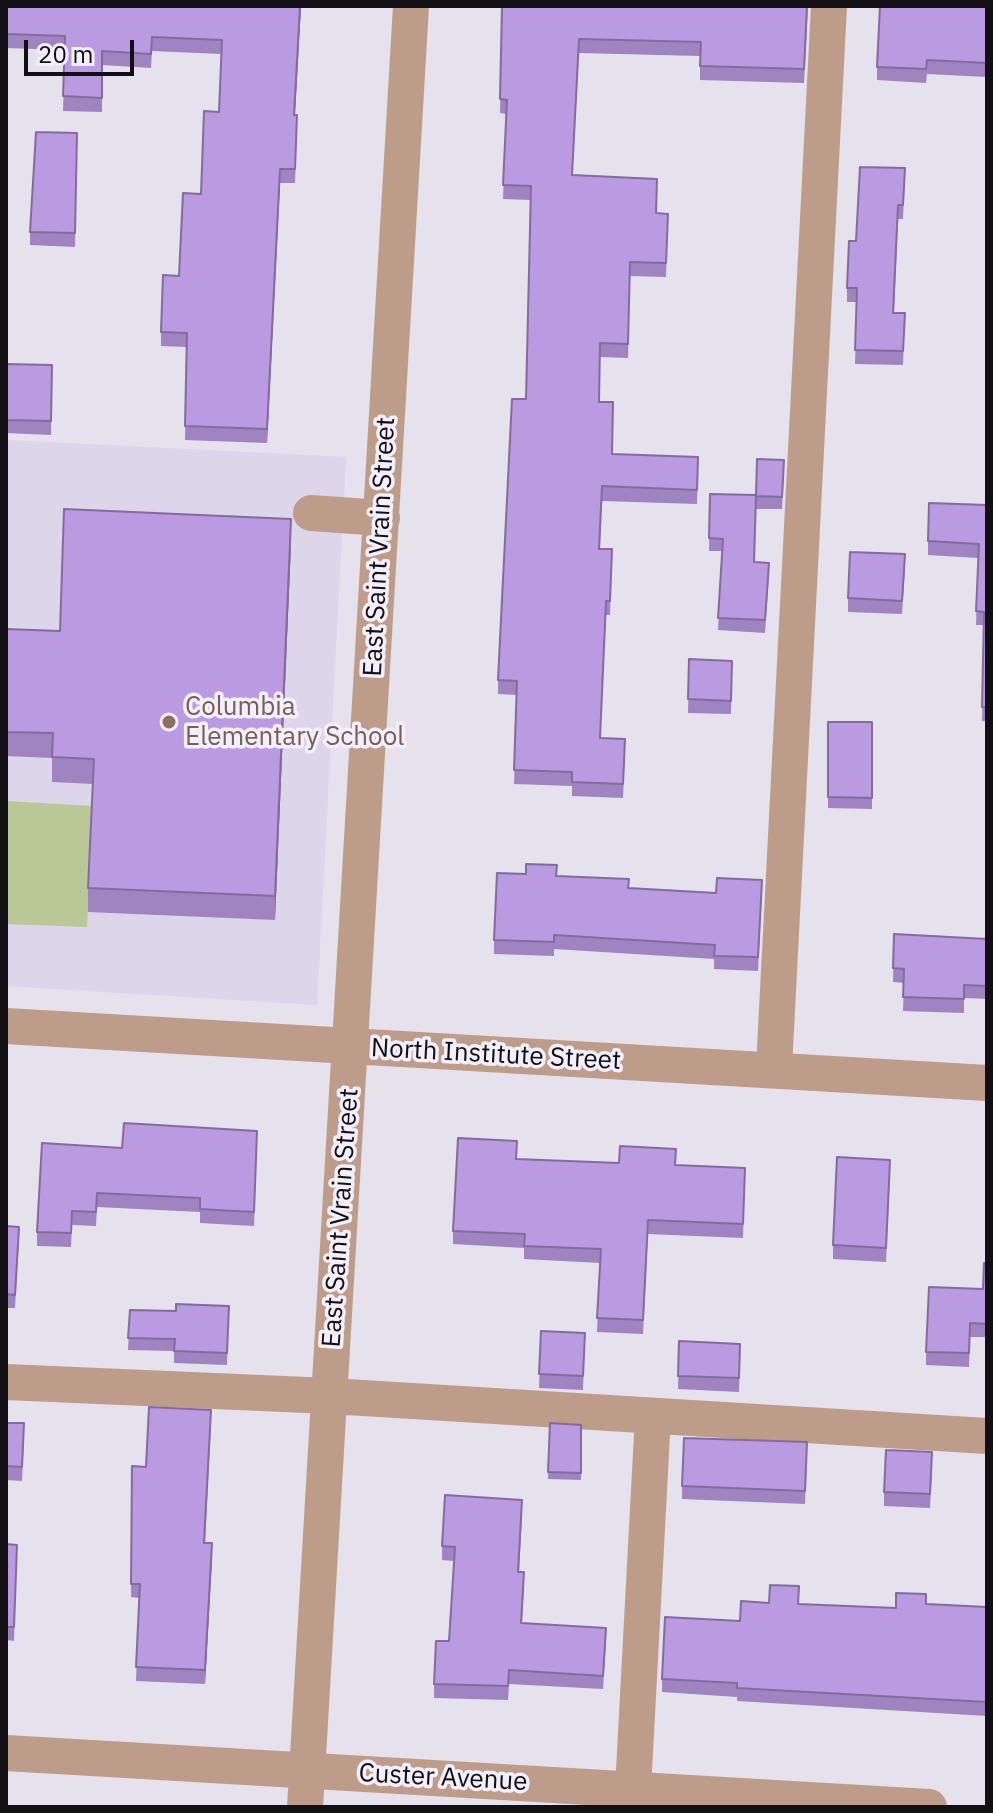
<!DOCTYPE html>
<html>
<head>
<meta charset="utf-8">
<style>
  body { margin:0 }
  #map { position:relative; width:993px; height:1813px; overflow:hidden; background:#e5e1ed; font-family:"IBM Plex Sans",sans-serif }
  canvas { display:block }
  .frame { position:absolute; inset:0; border:8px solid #121014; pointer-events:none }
  .scale { position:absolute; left:24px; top:40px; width:110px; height:36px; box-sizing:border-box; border:4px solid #121014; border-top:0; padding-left:10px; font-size:24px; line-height:28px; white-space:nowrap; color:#121014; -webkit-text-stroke:6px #f2eefa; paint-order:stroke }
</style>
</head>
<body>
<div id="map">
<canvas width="993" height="1813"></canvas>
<div class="frame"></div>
<div class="scale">20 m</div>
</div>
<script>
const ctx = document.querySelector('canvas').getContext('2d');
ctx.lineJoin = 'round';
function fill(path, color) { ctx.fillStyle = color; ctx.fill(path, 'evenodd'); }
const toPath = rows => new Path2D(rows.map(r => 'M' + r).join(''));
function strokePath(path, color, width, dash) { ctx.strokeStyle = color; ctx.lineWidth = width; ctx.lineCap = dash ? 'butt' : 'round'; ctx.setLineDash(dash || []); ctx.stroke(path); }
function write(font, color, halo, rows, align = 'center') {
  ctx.font = font + ' "IBM Plex Sans",sans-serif'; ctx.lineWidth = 7; ctx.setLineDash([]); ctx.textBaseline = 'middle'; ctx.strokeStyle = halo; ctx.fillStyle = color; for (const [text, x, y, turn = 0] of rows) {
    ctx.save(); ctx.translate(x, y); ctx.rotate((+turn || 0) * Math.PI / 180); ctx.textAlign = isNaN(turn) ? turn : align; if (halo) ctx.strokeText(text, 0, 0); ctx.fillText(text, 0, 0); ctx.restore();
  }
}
fill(toPath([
  [6,440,346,457,317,1005,6,986]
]), '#ddd5ea');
fill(toPath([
  [6,801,93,806,87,927,6,924]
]), '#bac796');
strokePath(toPath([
  [311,513,382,518],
  [6,1026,987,1083],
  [774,1068,829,6],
  [6,1382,330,1396,987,1436],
  [6,1753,929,1807],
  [633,1789,653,1416],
  [305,1807,411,6]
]), '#bd9d89', 36);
fill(toPath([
  [6,6,301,6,295,115,297,129,295,183,280,183,267,443,185,440,187,347,161,346,161,332,179,276,201,194,219,112,221,54,152,51,151,68,102,65,102,112,63,111,65,50,6,48],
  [502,6,808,6,804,83,700,80,700,56,579,53,572,175,656,213,668,214,666,277,630,276,628,358,600,357,599,402,612,454,698,457,697,504,602,501,600,549,612,549,610,615,606,615,600,738,625,753,623,798,572,796,572,786,514,784,517,695,498,694,498,680,526,399,531,200,503,199,506,114,500,113],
  [987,6,987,77,927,74,926,83,877,80,877,67],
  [77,133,75,247,30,245,30,232],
  [905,168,903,219,898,219,894,313,905,313,903,365,855,364,857,302,847,302,847,288,856,241],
  [6,364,52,365,51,435,6,433],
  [784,472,782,509,756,509,754,562,769,575,765,633,718,630,722,551,709,551,710,494,756,495],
  [987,505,987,721,982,721,984,625,976,625,978,558,928,555,928,541],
  [291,544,275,920,88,912,88,888,93,784,52,782,52,758,6,756,6,629,60,631],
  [905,568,902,614,848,612,848,598],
  [689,659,732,661,731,714,688,713],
  [828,722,872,722,872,809,828,808],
  [526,874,557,876,629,888,716,893,762,893,758,971,714,969,714,959,554,949,554,956,494,954,494,940],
  [894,934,987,939,987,999,964,998,964,1013,903,1011,904,983,893,982],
  [257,1144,254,1226,200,1223,200,1212,97,1207,96,1226,72,1225,71,1247,37,1246,37,1232,122,1148],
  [517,1159,745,1168,743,1238,648,1234,643,1334,597,1332,600,1263,524,1259,524,1248,453,1244,453,1231],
  [890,1173,886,1262,833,1259,833,1245],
  [6,1226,19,1240,15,1308,6,1308],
  [987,1263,987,1337,970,1337,969,1367,926,1365,926,1352,983,1289],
  [229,1306,227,1365,174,1363,174,1351,128,1350,130,1310,176,1311],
  [541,1331,585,1333,583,1390,539,1388],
  [679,1341,740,1344,739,1392,678,1389],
  [6,1423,24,1437,22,1481,6,1480],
  [211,1423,205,1543,212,1557,205,1684,136,1681,139,1598,131,1597,132,1466,146,1467],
  [550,1423,581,1425,581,1480,548,1479],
  [807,1456,805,1504,682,1499,682,1486],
  [932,1466,930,1508,884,1506,884,1492],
  [522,1514,519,1572,524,1586,522,1623,606,1642,603,1689,509,1684,508,1700,434,1698,434,1684,449,1641,454,1561,442,1560,442,1546],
  [6,1544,17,1545,14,1641,6,1640],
  [799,1604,896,1608,926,1604,987,1607,987,1716,737,1701,737,1697,662,1692,662,1679,740,1621]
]), '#a084c2');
fill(toPath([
  [300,6,301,6,294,129,294,115],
  [280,169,280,183,267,443,267,429],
  [291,519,291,544,275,920,275,896],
  [212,1543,212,1557,205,1684,205,1670]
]), '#826c9e');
const building = toPath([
  [6,6,300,6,294,115,297,115,295,169,280,169,267,429,185,426,187,333,161,332,163,275,179,276,183,193,201,194,204,111,219,112,222,40,152,37,151,54,102,51,102,98,63,96,65,36,6,34,6,6],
  [502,6,807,6,804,69,700,66,701,42,579,39,572,175,657,179,656,213,668,214,666,263,630,262,628,344,600,343,599,402,613,402,612,454,698,457,697,490,602,486,599,549,612,549,610,601,606,601,600,738,625,739,623,784,572,782,572,772,514,770,517,681,498,680,512,399,526,399,531,186,503,185,507,100,500,99,502,6],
  [880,6,987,6,987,63,927,60,926,69,877,67,880,6],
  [36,132,77,133,75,233,30,232,36,132],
  [860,167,905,168,903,205,898,205,893,313,905,313,903,351,855,350,857,288,847,288,849,241,856,241,860,167],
  [6,364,52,365,51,421,6,420,6,364],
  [757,459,784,460,782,497,756,496,754,562,769,563,765,620,718,618,723,539,709,538,710,494,756,495,757,459],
  [929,503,987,505,987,707,982,707,984,612,976,611,979,544,928,541,929,503],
  [64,509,291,519,275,896,88,888,94,759,52,757,53,733,6,732,6,629,60,631,64,509],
  [850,552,905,554,902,601,848,598,850,552],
  [689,659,732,661,731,701,688,699,689,659],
  [828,722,872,722,872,798,828,797,828,722],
  [987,807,987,857,986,857,987,807],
  [526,864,557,865,556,876,629,879,628,888,716,893,717,878,762,880,758,957,714,956,715,945,554,935,554,942,494,940,497,873,526,874,526,864],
  [894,934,987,939,987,986,964,985,964,999,903,997,904,969,893,968,894,934],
  [124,1123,257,1131,254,1212,200,1209,200,1198,97,1193,96,1212,72,1211,71,1233,37,1232,42,1143,122,1148,124,1123],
  [458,1138,517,1141,516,1159,619,1163,620,1146,676,1149,675,1165,745,1168,743,1224,648,1220,643,1320,597,1318,601,1249,524,1246,525,1234,453,1231,458,1138],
  [837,1157,890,1160,886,1248,833,1245,837,1157],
  [6,1226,19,1227,15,1295,6,1294,6,1226],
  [984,1263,987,1263,987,1324,970,1323,969,1353,926,1352,929,1287,983,1289,984,1263],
  [176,1304,229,1306,227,1353,174,1351,175,1339,128,1338,130,1310,176,1311,176,1304],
  [541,1331,585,1333,583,1376,539,1374,541,1331],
  [679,1341,740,1344,739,1378,678,1376,679,1341],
  [149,1407,211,1410,204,1543,212,1543,205,1670,136,1667,140,1584,131,1584,132,1466,146,1467,149,1407],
  [6,1423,24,1423,22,1467,6,1466,6,1423],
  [550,1423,581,1425,581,1473,548,1472,550,1423],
  [684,1438,807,1442,805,1491,682,1486,684,1438],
  [886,1450,932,1452,930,1494,884,1492,886,1450],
  [445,1495,522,1500,518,1572,524,1572,521,1623,606,1628,603,1676,509,1670,508,1686,434,1684,436,1641,449,1641,455,1547,442,1546,445,1495],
  [6,1544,17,1545,14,1627,6,1627,6,1544],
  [770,1585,799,1586,798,1604,896,1608,896,1593,926,1594,926,1604,987,1607,987,1702,737,1688,737,1683,662,1679,665,1617,740,1621,741,1601,769,1603,770,1585]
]);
fill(building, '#ba9ae1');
strokePath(building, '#826c9e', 2);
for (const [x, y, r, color] of [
  [169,722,8,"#8d6e63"]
]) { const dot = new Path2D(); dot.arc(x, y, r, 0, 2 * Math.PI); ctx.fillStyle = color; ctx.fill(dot); strokePath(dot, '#f2eefa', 3); }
write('26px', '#121014', '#f2eefa', [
  ["East Saint Vrain Street",380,547,-87],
  ["North Institute Street",496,1055,3],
  ["East Saint Vrain Street",341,1218,-86],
  ["Custer Avenue",443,1778,3]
]);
write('26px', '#785e54', '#f2eefa', [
  ["Columbia",185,707],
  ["Elementary School",185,737]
], 'left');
</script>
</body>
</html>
